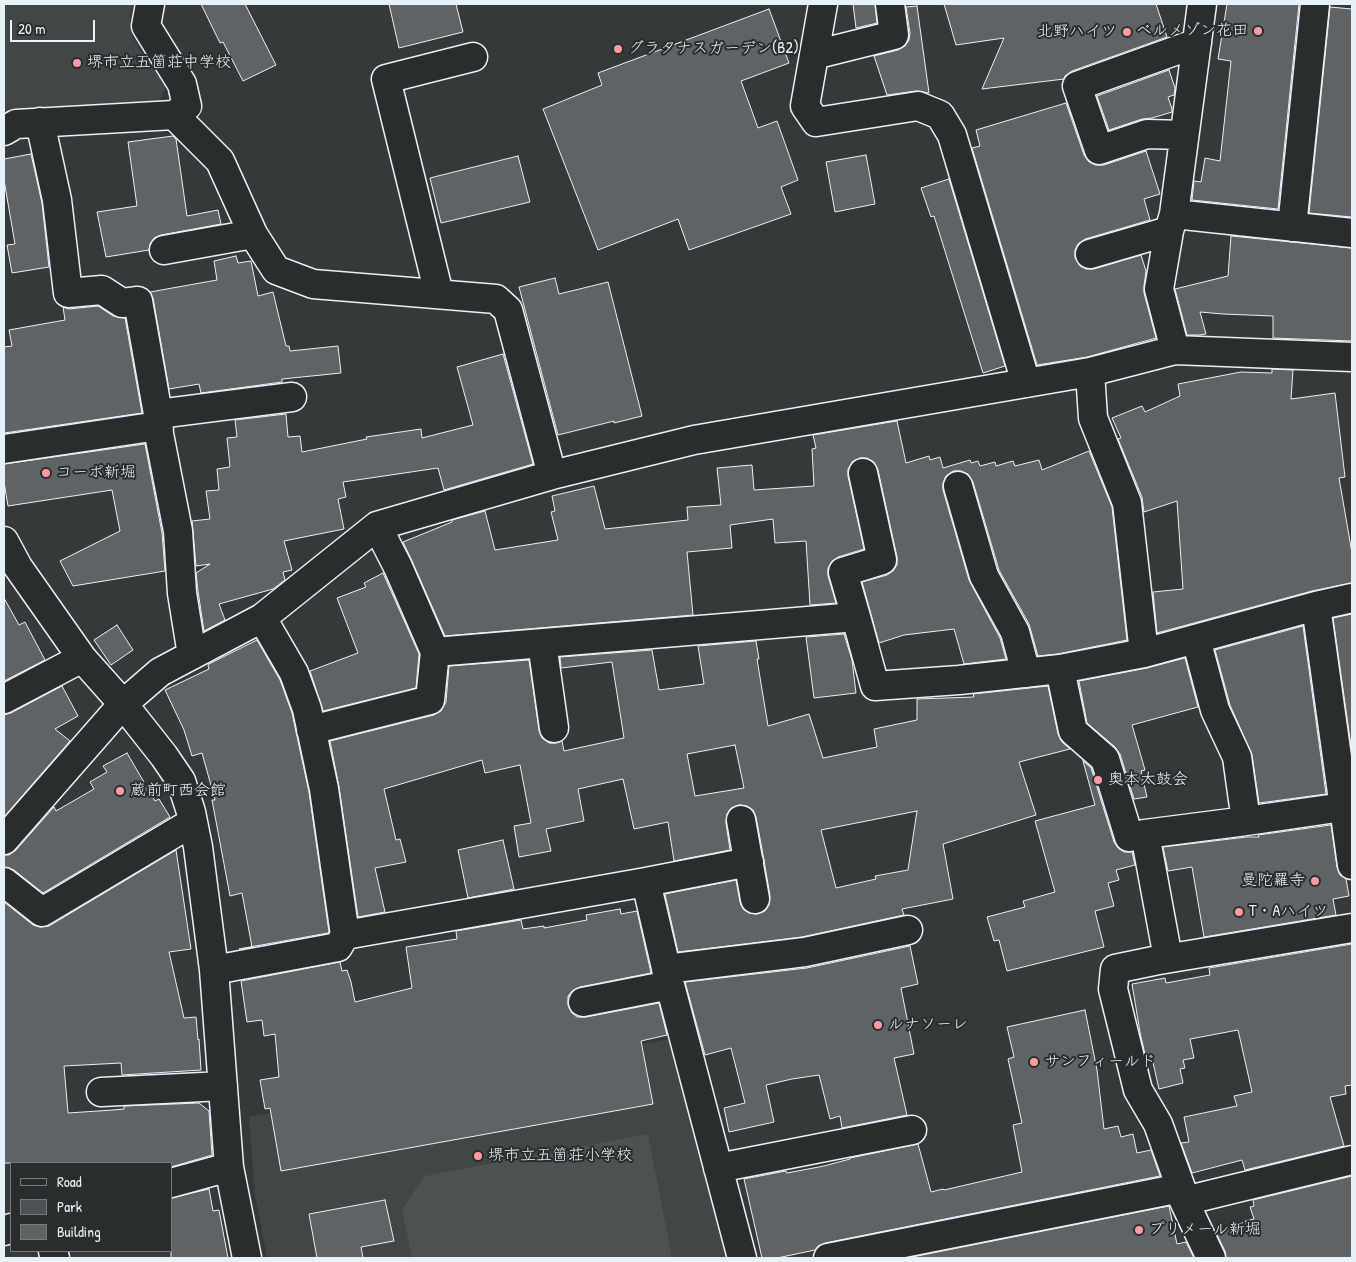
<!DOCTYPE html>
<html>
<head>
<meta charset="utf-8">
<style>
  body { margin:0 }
  #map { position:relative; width:1356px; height:1262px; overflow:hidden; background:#35393a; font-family:"Patrick Hand",sans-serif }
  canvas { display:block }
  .frame { position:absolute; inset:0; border:5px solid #e8f1f8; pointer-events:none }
  .legend { position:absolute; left:10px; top:1162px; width:162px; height:90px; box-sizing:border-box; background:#2a2d2e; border:1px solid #767b7f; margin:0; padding:6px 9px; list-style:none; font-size:15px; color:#e8f1f8 }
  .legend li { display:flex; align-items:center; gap:10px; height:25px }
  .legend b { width:25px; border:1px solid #767b7f }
  .scale { position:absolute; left:10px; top:20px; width:85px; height:22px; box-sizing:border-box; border:2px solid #e8f1f8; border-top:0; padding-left:6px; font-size:15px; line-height:18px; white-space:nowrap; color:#e8f1f8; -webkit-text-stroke:4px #2a2d2e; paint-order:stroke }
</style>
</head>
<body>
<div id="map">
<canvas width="1356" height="1262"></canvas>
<div class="frame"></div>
<ul class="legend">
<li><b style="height:6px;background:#2a2d2e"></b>Road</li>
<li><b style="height:14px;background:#4d5152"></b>Park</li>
<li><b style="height:14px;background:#5f6365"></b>Building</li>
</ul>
<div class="scale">20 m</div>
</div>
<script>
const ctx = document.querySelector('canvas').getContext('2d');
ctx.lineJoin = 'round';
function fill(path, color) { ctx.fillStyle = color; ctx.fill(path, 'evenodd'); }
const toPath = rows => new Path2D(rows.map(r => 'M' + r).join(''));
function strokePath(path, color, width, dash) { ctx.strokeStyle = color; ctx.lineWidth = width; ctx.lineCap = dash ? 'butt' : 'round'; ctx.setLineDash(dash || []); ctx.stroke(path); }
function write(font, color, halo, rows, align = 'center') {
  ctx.font = font + ' "Patrick Hand","Klee One",sans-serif'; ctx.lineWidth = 4; ctx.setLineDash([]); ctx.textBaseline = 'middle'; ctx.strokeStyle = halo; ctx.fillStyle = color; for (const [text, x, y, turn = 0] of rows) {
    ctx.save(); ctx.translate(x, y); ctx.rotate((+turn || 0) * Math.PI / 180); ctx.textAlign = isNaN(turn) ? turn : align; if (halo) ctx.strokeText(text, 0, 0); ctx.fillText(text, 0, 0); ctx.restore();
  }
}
fill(toPath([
  [4,4,133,4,130,13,131,34,142,54,161,71,167,83,157,107,7,112,4,115],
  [674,1038,729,1258,267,1258,255,1195,249,1117]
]), '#424647');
fill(toPath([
  [648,1134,672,1258,412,1258,402,1209,425,1176]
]), '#4d5152');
const building = toPath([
  [201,4,245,4,276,65,243,81,223,42,220,43,201,4],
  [389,4,456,4,463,32,399,48,389,4],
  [853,4,875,4,877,23,856,28,853,4],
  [944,4,1156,4,1167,37,1072,71,1065,76,1064,79,982,89,1004,38,956,45,944,4],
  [1227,4,1299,4,1278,209,1192,200,1194,181,1201,182,1205,158,1220,161,1231,61,1218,59,1227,4],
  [917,6,929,93,916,91,887,95,874,56,898,50,905,46,909,40,910,33,906,7,917,6],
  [1330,7,1352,9,1352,217,1309,213,1330,7],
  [769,9,789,63,741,81,758,128,777,121,798,180,781,187,791,214,689,250,678,219,598,250,543,109,602,85,598,73,769,9],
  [1169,70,1175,88,1174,95,1168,97,1172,109,1172,112,1152,118,1142,119,1109,130,1097,96,1169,70],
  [1066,103,1084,155,1089,162,1096,165,1104,165,1146,151,1160,194,1144,199,1150,220,1085,239,1078,244,1075,250,1075,258,1080,266,1086,269,1094,269,1141,255,1146,271,1144,286,1144,293,1156,338,1087,357,1037,365,972,148,980,146,976,130,1066,103],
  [173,136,176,139,187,216,218,210,221,224,161,235,154,238,150,244,149,250,106,257,97,212,137,206,128,142,173,136],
  [31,154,42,203,49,267,12,273,7,245,15,244,4,180,4,159,31,154],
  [866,155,875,204,835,212,826,162,866,155],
  [518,156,530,202,441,223,430,178,518,156],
  [949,179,1005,366,983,373,934,216,931,217,921,188,949,179],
  [1231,236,1352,248,1352,341,1273,338,1273,316,1223,314,1200,312,1206,334,1199,335,1187,335,1175,289,1228,276,1231,236],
  [236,256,238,263,251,261,258,296,273,292,286,346,289,346,290,351,338,346,341,373,282,379,282,382,201,393,199,384,169,389,153,298,150,292,217,280,214,261,236,256],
  [555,278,559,294,608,282,642,416,614,423,614,421,558,435,519,287,555,278],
  [98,306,113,316,125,318,142,413,4,433,4,347,12,346,9,330,65,320,63,307,69,309,98,306],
  [503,354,533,464,444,490,438,468,343,482,346,497,338,499,344,529,284,541,292,570,283,572,285,580,273,589,219,604,225,620,204,631,198,591,196,573,210,564,196,566,192,521,210,519,206,491,219,490,217,469,230,467,227,438,237,437,235,420,286,414,288,437,300,436,302,452,367,439,366,437,421,429,422,438,473,425,457,367,503,354],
  [1272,369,1293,370,1291,399,1335,393,1345,477,1339,478,1352,553,1352,583,1312,591,1157,633,1153,592,1183,589,1177,501,1144,512,1142,497,1118,439,1121,438,1112,418,1142,406,1145,412,1180,396,1178,384,1241,372,1272,373,1272,369],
  [897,421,906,463,929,456,930,460,940,457,943,468,970,460,971,463,978,461,980,466,995,462,996,466,1013,461,1015,466,1039,460,1042,470,1089,451,1112,507,1127,640,1058,654,1038,656,1029,624,999,570,973,482,968,474,961,471,953,471,946,476,943,483,943,490,969,580,1000,638,1006,659,964,664,954,629,904,635,879,643,862,582,887,575,893,571,897,565,897,557,878,470,874,462,867,458,860,458,853,461,848,469,848,476,864,549,838,557,832,561,828,568,828,576,836,603,810,605,806,541,775,543,773,519,730,525,732,548,687,552,693,615,445,636,412,561,403,542,452,522,452,520,485,511,495,550,558,540,551,512,555,511,552,496,594,486,605,529,688,520,687,507,721,505,717,468,752,465,754,490,814,486,812,449,816,448,813,435,897,421],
  [145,444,162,533,165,571,73,586,60,561,120,531,112,490,8,506,4,482,4,464,145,444],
  [383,573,419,654,416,688,323,711,310,671,358,653,337,598,366,587,364,583,383,573],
  [4,598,19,625,25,622,45,660,4,681,4,598],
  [1352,614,1352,753,1333,618,1352,614],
  [117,625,133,650,111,665,94,640,117,625],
  [1303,626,1326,794,1259,803,1252,755,1230,705,1215,650,1303,626],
  [844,634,852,660,856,693,814,698,806,637,844,634],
  [257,640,280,680,292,713,309,792,329,932,328,933,239,949,252,947,242,893,230,896,212,800,215,800,202,753,192,756,184,730,165,690,209,669,208,666,209,664,257,640],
  [756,641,759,659,757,659,768,726,809,714,823,758,877,747,874,729,917,720,917,699,974,697,973,694,1048,686,1058,734,1062,742,1070,749,1019,762,1036,815,943,844,953,899,902,909,904,915,802,937,678,952,665,894,736,880,740,902,743,909,749,913,757,914,765,911,769,905,770,896,764,860,756,817,753,810,747,806,739,805,731,808,727,814,726,823,730,850,674,861,668,822,634,829,623,779,578,789,584,821,546,829,551,851,519,857,514,826,531,823,520,765,485,773,482,760,384,789,396,840,400,839,406,862,375,868,385,912,358,917,339,787,330,741,434,715,441,711,446,702,449,666,529,660,539,730,542,738,549,743,556,743,562,741,564,751,624,738,612,662,561,668,560,657,652,650,659,690,704,684,698,646,756,641],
  [735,745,744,788,695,796,687,754,735,745],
  [917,811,908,870,875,876,876,879,836,888,821,830,917,811],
  [1185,658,1198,707,1132,725,1145,770,1141,771,1147,797,1134,799,1120,754,1115,747,1087,723,1079,681,1147,668,1185,658],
  [62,686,78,716,55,729,70,741,4,817,4,715,11,713,62,686],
  [127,753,155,801,159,799,170,817,43,893,14,870,4,867,4,855,9,855,16,850,54,807,56,811,94,789,90,782,107,772,103,766,127,753],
  [1083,761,1091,768,1114,842,1118,848,1124,852,1132,852,1135,865,1116,870,1119,880,1108,883,1114,906,1095,911,1104,947,1007,971,999,940,994,941,987,917,1025,907,1023,901,1055,892,1035,821,1095,805,1083,761],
  [1331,825,1337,867,1340,875,1346,879,1349,896,1333,899,1336,915,1204,937,1192,867,1168,871,1163,847,1247,837,1259,837,1258,835,1331,825],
  [503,840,514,889,468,898,458,850,503,840],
  [176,850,191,949,169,952,184,1018,196,1017,198,1040,199,1039,201,1070,122,1075,121,1063,64,1066,68,1113,113,1110,124,1109,124,1106,199,1103,209,1111,212,1155,171,1167,171,1163,4,1163,4,902,33,925,40,927,49,926,176,850],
  [620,909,621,914,637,911,651,973,580,987,572,991,568,996,568,1005,572,1013,577,1017,586,1017,659,1003,667,1035,641,1041,653,1104,281,1171,270,1108,265,1109,260,1080,279,1077,275,1034,264,1036,262,1020,247,1022,241,981,340,962,342,971,347,970,351,982,355,1002,412,988,406,947,457,939,456,931,521,920,523,929,544,926,544,928,587,920,586,915,620,909],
  [1352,944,1352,1085,1345,1086,1346,1094,1330,1097,1344,1146,1245,1170,1242,1160,1192,1173,1181,1143,1189,1142,1184,1117,1237,1106,1234,1096,1252,1092,1238,1030,1190,1039,1194,1058,1183,1060,1185,1068,1180,1069,1183,1083,1159,1089,1152,1058,1146,1059,1140,1032,1132,984,1165,978,1166,983,1210,975,1209,968,1352,944],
  [910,946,918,984,901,988,914,1054,894,1058,907,1115,842,1128,840,1116,830,1119,819,1075,792,1079,766,1085,774,1122,729,1132,724,1108,745,1103,731,1048,705,1055,685,982,807,968,910,946],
  [1085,1010,1097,1070,1104,1129,1118,1126,1121,1137,1133,1134,1137,1153,1151,1150,1160,1176,825,1243,818,1246,815,1250,777,1258,762,1258,744,1179,786,1171,787,1173,824,1166,850,1159,850,1158,918,1144,931,1192,943,1189,944,1190,1022,1172,1013,1125,1022,1123,1008,1059,1014,1057,1007,1027,1085,1010],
  [1352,1176,1352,1258,1226,1258,1225,1251,1216,1233,1227,1229,1226,1226,1254,1219,1250,1207,1254,1206,1253,1200,1352,1176],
  [209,1189,213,1211,219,1210,228,1258,171,1258,171,1198,209,1189],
  [385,1200,394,1241,361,1247,363,1258,317,1258,309,1214,385,1200],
  [1169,1206,1177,1244,1186,1242,1194,1258,907,1258,1169,1206]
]);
fill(building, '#5f6365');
strokePath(building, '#e8f1f8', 1);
const minor = toPath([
  [823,4,805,106,816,122,918,106,940,115,952,135,1026,383],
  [814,55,894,35,890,4],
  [174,115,220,161,253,234,276,270,313,284,496,299,508,310,552,475],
  [40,122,57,200,68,293,102,290,122,303,138,301,158,414,159,434,178,531,182,593,192,655],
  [4,131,16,124,174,115,187,106,182,84,146,26,150,4],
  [1184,135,1147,134,1099,150,1077,86,1197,43],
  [1174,214,1352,233],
  [1292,227,1315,4],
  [164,250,253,234],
  [1090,254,1169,231],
  [439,294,386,79,473,57],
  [1175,350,1159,289,1169,231,1174,214,1202,4],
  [1090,372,1093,418,1127,503,1144,653],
  [158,414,292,397],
  [4,449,158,426],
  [958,486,984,576,1015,632,1026,673],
  [377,526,398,567,435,652,856,617,875,686,959,680,1060,669,1144,653,1316,606,1352,598],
  [4,541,18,567,82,658,123,704,164,756,181,781,191,812,198,847,214,970,229,1167,247,1258],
  [1316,606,1352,865],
  [856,617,843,572,882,560,863,473],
  [262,618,294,673,307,709,324,789,345,935],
  [1196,639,1215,710,1237,757,1246,821],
  [542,643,554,728],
  [1060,669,1073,731,1105,759,1129,837,1145,834,1168,958,1115,969,1113,989,1138,1090,1158,1124,1181,1188,1184,1201,1211,1258],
  [4,699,82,658],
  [311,730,430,700,435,652],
  [741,820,755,899],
  [1145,834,1246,821,1343,807],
  [4,840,123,704,160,672,262,618,377,526,552,475,694,440,1090,372,1175,350,1352,357],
  [4,882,42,912,193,822],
  [646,882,749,862],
  [1159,960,1352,928],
  [666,969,805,952,908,930],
  [214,970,338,947,345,935,646,882,670,985,742,1258],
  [583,1002,670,985],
  [101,1092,223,1086],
  [718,1168,912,1130],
  [171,1183,229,1167],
  [1184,1201,1352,1160],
  [4,1231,11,1228],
  [53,1251,55,1258],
  [828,1258,1181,1188]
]);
strokePath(minor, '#e8f1f8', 31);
strokePath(minor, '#2a2d2e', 28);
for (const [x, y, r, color] of [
  [1258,31,5,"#ff9aa2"],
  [1127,32,5,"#ff9aa2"],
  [618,49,5,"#ff9aa2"],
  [77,63,5,"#ff9aa2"],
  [46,473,5,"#ff9aa2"],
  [1098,780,5,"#ff9aa2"],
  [120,791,5,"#ff9aa2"],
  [1315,881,5,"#ff9aa2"],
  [1239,912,5,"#ff9aa2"],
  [878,1025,5,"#ff9aa2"],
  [1034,1062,5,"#ff9aa2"],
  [478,1156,5,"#ff9aa2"],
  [1139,1230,5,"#ff9aa2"]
]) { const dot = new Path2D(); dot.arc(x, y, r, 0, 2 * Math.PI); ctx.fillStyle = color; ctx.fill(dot); strokePath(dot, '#2a2d2e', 2); }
write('16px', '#e8f1f8', '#2a2d2e', [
  ["ベルメゾン花田",1248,31,"right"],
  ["北野ハイツ",1117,32,"right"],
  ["グラタナスガーデン(B2)",628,49],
  ["堺市立五箇荘中学校",87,63],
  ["コーポ新堀",56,473],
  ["奥本太鼓会",1108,780],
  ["蔵前町西会館",130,791],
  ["曼陀羅寺",1305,881,"right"],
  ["T・Aハイツ",1249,912],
  ["ルナソーレ",888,1025],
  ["サンフィールド",1044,1062],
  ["堺市立五箇荘小学校",488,1156],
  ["プリメール新堀",1149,1230]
], 'left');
</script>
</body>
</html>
